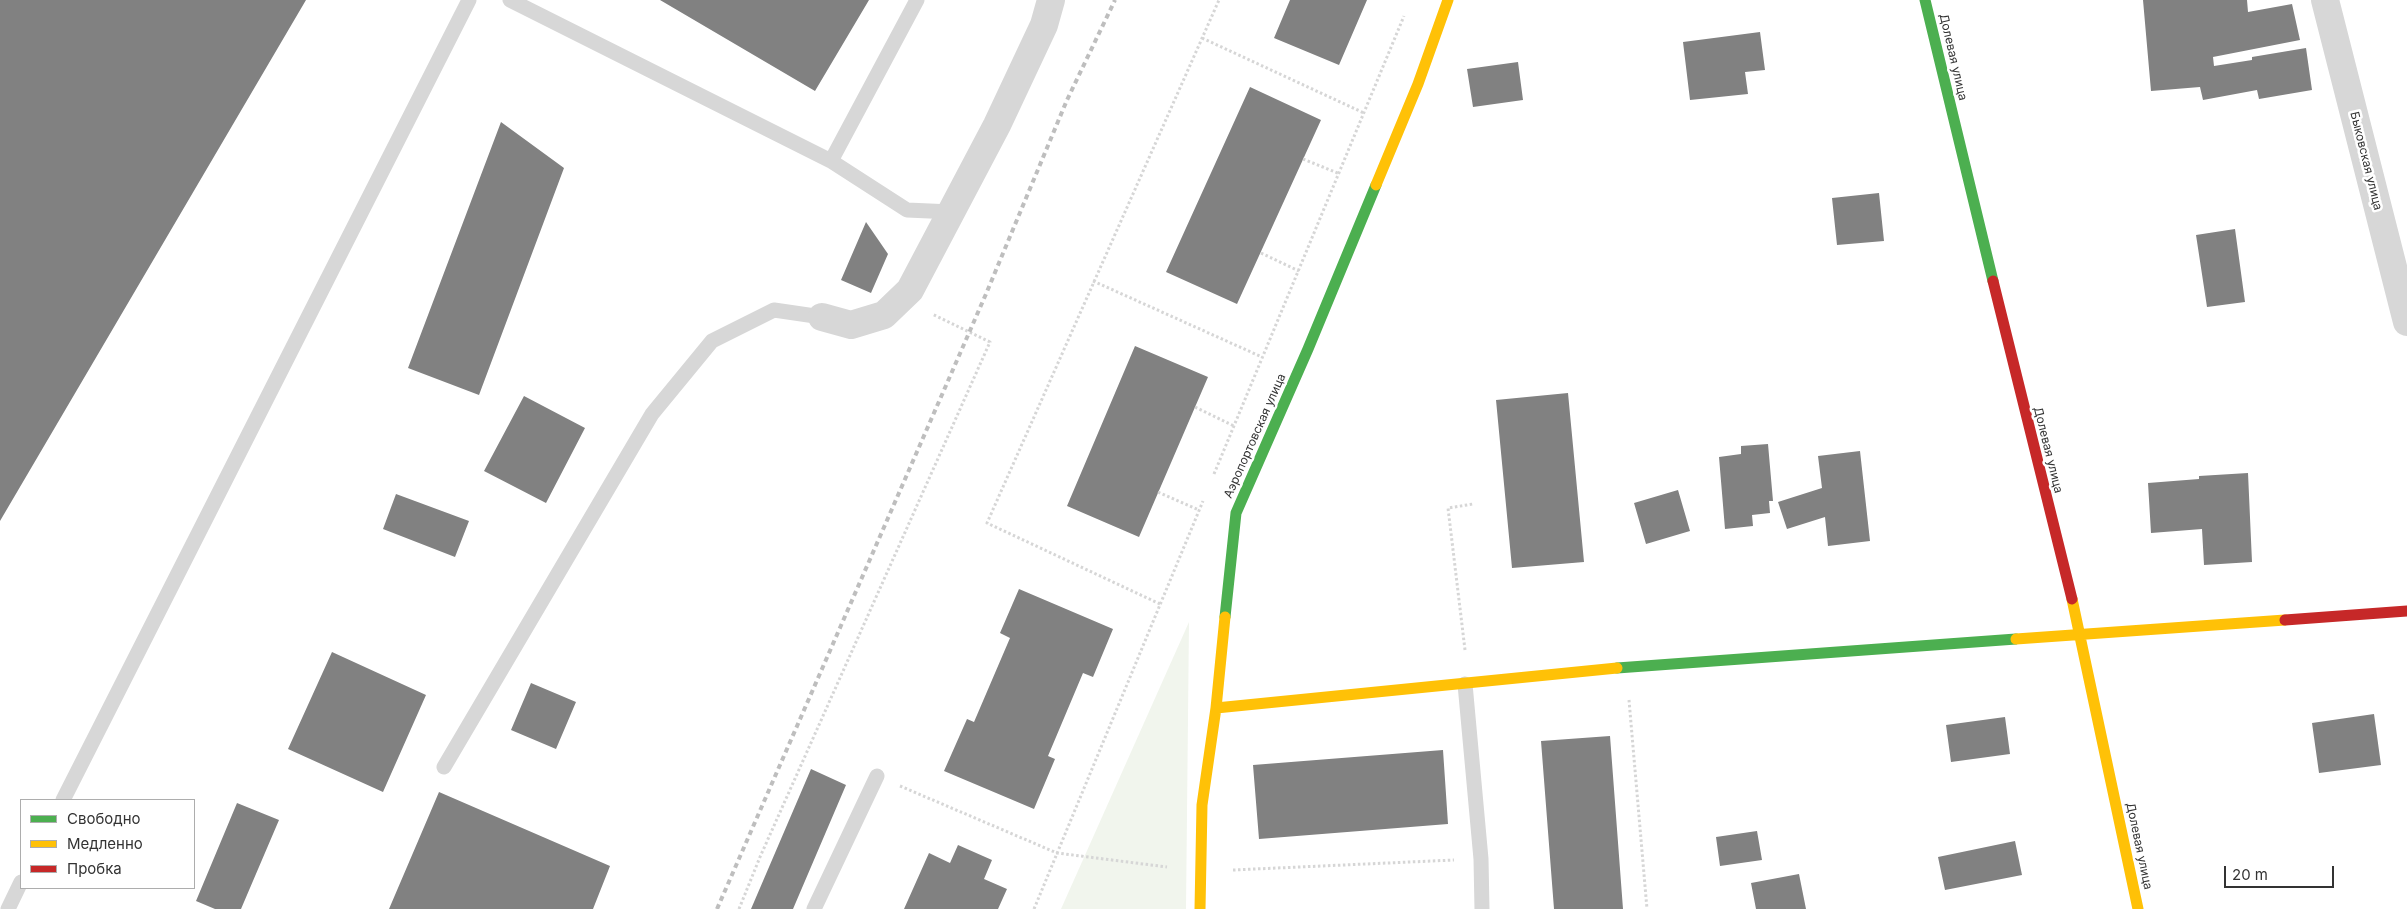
<!DOCTYPE html>
<html>
<head>
<meta charset="utf-8">
<style>
  body { margin:0 }
  #map { position:relative; width:2407px; height:909px; overflow:hidden; background:#fff; font-family:Inter,sans-serif }
  canvas { display:block }
  .legend { position:absolute; left:20px; top:799px; width:175px; height:90px; box-sizing:border-box; background:#fff; border:1px solid #adadad; margin:0; padding:6px 9px; list-style:none; font-size:15px; color:#333 }
  .legend li { display:flex; align-items:center; gap:10px; height:25px }
  .legend b { width:25px; border:1px solid #adadad }
  .scale { position:absolute; left:2224px; top:866px; width:110px; height:22px; box-sizing:border-box; border:2px solid #333; border-top:0; padding-left:6px; font-size:15px; line-height:18px; white-space:nowrap; color:#333; -webkit-text-stroke:4px #fff; paint-order:stroke }
</style>
</head>
<body>
<div id="map">
<canvas width="2407" height="909"></canvas>
<ul class="legend">
<li><b style="height:6px;background:#4caf50"></b>Свободно</li>
<li><b style="height:6px;background:#ffc107"></b>Медленно</li>
<li><b style="height:6px;background:#c62828"></b>Пробка</li>
</ul>
<div class="scale">20 m</div>
</div>
<script>
const ctx = document.querySelector('canvas').getContext('2d');
ctx.lineJoin = 'round';
function fill(path, color) { ctx.fillStyle = color; ctx.fill(path, 'evenodd'); }
const toPath = rows => new Path2D(rows.map(r => 'M' + r).join(''));
function strokePath(path, color, width, dash) { ctx.strokeStyle = color; ctx.lineWidth = width; ctx.lineCap = dash ? 'butt' : 'round'; ctx.setLineDash(dash || []); ctx.stroke(path); }
function write(font, color, halo, rows, align = 'center') {
  ctx.font = font + ' Inter,sans-serif'; ctx.lineWidth = 5; ctx.setLineDash([]); ctx.textBaseline = 'middle'; ctx.strokeStyle = halo; ctx.fillStyle = color; for (const [text, x, y, turn = 0] of rows) {
    ctx.save(); ctx.translate(x, y); ctx.rotate((+turn || 0) * Math.PI / 180); ctx.textAlign = isNaN(turn) ? turn : align; if (halo) ctx.strokeText(text, 0, 0); ctx.fillText(text, 0, 0); ctx.restore();
  }
}
fill(toPath([
  [1189,622,1186,909,1061,909]
]), '#f1f5ed');
fill(toPath([
  [0,0,306,0,0,521],
  [660,0,869,0,815,91],
  [1290,0,1367,0,1339,65,1274,38],
  [2143,0,2247,0,2248,12,2292,4,2300,40,2213,57,2214,66,2252,60,2252,57,2306,48,2312,90,2259,99,2257,90,2203,100,2200,87,2151,91],
  [1760,32,1765,70,1745,72,1748,94,1690,100,1683,42],
  [1518,62,1523,100,1473,107,1467,69],
  [1250,87,1321,120,1237,304,1166,272],
  [501,122,564,168,479,395,408,368],
  [1879,193,1884,241,1837,245,1832,198],
  [866,222,888,254,871,293,841,280],
  [2235,229,2245,302,2207,307,2196,235],
  [1135,346,1208,377,1139,537,1067,506],
  [1568,393,1584,562,1512,568,1496,400],
  [524,396,585,428,546,503,484,471],
  [1768,444,1773,501,1769,501,1770,513,1752,515,1753,526,1725,529,1719,457,1741,454,1741,446],
  [1860,451,1870,541,1828,546,1825,517,1787,529,1778,502,1822,488,1818,456],
  [2248,473,2252,562,2204,565,2202,529,2151,533,2148,483,2199,479,2199,476],
  [1678,490,1690,531,1646,544,1634,503],
  [396,494,469,521,455,557,383,529],
  [1019,589,1113,629,1093,677,1083,673,1048,756,1055,759,1034,809,944,771,967,719,974,722,1010,638,1000,633],
  [332,652,426,695,383,792,288,749],
  [531,683,576,702,556,749,511,730],
  [2374,714,2381,765,2319,773,2312,723],
  [2005,717,2010,754,1951,762,1946,725],
  [1610,736,1623,909,1554,909,1541,741],
  [1443,750,1448,824,1259,839,1253,765],
  [811,769,846,785,793,909,751,909],
  [439,792,610,866,593,909,389,909],
  [237,803,279,820,241,909,215,909,196,901],
  [1757,831,1762,860,1720,866,1716,837],
  [2015,841,2022,875,1945,890,1938,857],
  [958,845,992,860,984,879,1007,889,998,909,904,909,929,853,950,863],
  [1799,874,1806,909,1756,909,1751,883]
]), '#818181');
strokePath(toPath([
  [1202,38,1364,113],
  [1303,159,1340,174],
  [1261,253,1299,271],
  [1093,281,1262,357],
  [1195,407,1234,426],
  [1214,474,1404,16],
  [1158,492,1199,510],
  [1160,604,987,523,1219,0],
  [1465,650,1448,508,1473,504],
  [1629,700,1647,909],
  [900,786,1057,853,1167,867],
  [1233,870,1454,860],
  [739,909,760,857,990,342,932,314],
  [1034,909,1203,501]
]), '#d6d6d6', 3, [2.5, 2.5]);
strokePath(toPath([
  [510,0,831,161,907,210,952,212],
  [831,161,917,0],
  [1465,684,1481,859,1482,909],
  [444,767,652,414,712,341,774,310,822,317],
  [63,800,469,0],
  [8,909,21,882],
  [814,909,877,776]
]), '#d7d7d7', 15);
strokePath(toPath([
  [2325,0,2407,322],
  [822,317,851,325,884,315,910,290,997,125,1044,25,1051,0]
]), '#d7d7d7', 28);
strokePath(toPath([
  [1925,0,1993,281],
  [1225,617,1236,513,1308,349,1376,185],
  [1617,668,2016,639]
]), '#4caf50', 11);
strokePath(toPath([
  [1376,185,1418,84,1448,0],
  [2072,599,2138,909],
  [2016,639,2285,620],
  [1216,708,1617,668],
  [1200,909,1202,805,1216,708,1225,617]
]), '#ffc107', 11);
strokePath(toPath([
  [1993,281,2072,599],
  [2285,620,2407,611]
]), '#c62828', 11);
strokePath(toPath([
  [717,909,986,294,1067,100,1115,0]
]), '#bebebe', 4, [5, 4]);
write('12px', '#333', '#fff', [
  ["Долевая улица",1953,57,77],
  ["Быковская улица",2366,161,76],
  ["Аэропортовская улица",1255,436,-66],
  ["Долевая улица",2048,450,76],
  ["Долевая улица",2139,846,78]
]);
</script>
</body>
</html>
